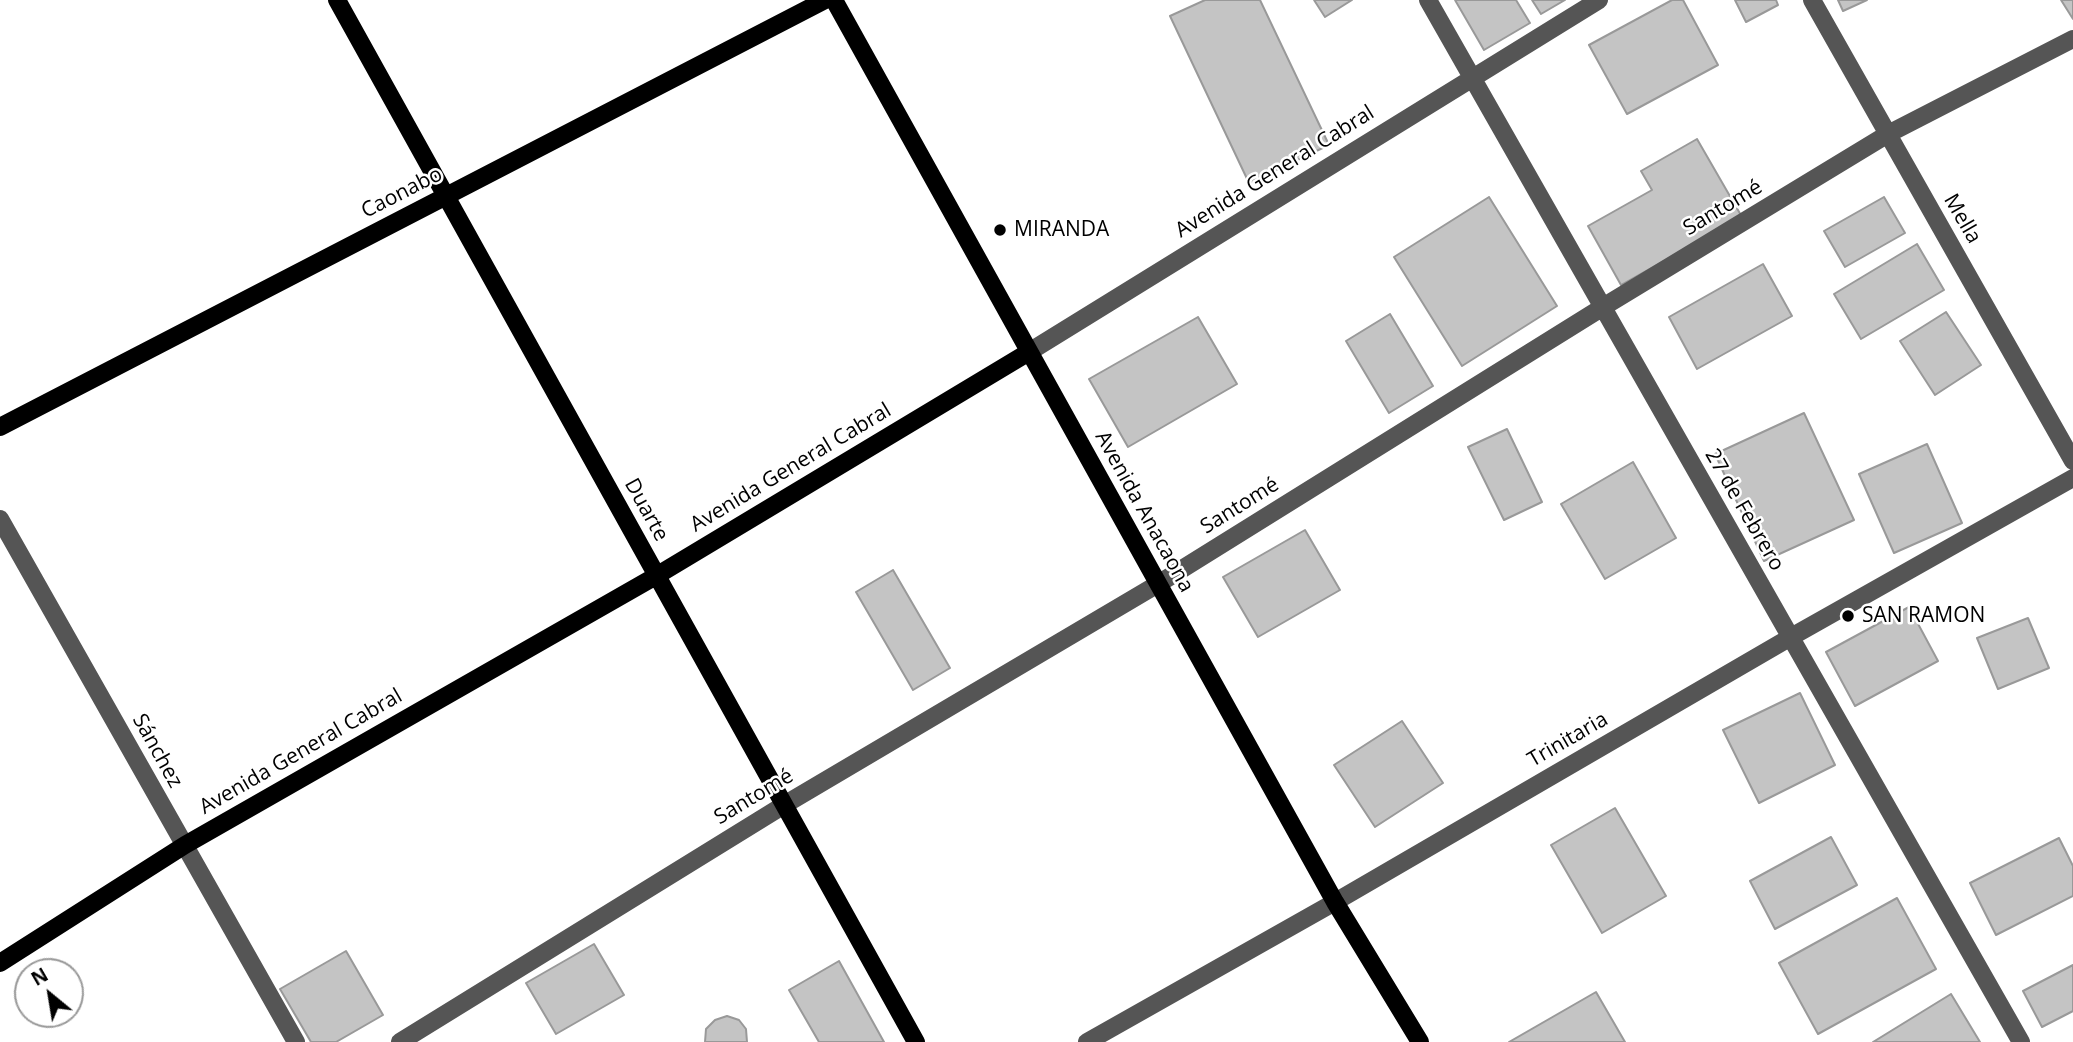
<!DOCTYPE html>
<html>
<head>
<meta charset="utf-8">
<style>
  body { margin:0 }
  #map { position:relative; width:2073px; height:1042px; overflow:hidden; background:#fff; font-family:"Open Sans",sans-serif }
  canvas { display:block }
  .north { position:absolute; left:14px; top:958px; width:70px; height:70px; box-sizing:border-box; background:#fff; border:2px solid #999; border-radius:50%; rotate:330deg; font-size:19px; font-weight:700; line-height:28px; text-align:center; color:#000 }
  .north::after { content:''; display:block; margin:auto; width:24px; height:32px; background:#000; clip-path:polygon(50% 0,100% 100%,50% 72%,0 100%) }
</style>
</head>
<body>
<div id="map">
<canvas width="2073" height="1042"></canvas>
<div class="north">N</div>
</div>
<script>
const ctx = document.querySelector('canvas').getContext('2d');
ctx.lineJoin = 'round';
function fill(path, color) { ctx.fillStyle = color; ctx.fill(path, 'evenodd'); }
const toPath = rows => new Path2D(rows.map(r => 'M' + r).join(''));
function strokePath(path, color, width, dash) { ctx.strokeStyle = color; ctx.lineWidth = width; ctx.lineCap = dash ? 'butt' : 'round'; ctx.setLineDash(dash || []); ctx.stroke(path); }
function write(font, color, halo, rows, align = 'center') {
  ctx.font = font + ' "Open Sans",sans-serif'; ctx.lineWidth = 5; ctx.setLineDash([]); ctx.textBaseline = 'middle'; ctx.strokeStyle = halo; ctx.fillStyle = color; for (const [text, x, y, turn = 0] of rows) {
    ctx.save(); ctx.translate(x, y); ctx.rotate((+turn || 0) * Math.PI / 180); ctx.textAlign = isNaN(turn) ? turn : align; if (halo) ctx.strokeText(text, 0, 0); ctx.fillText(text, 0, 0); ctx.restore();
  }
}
const building = toPath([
  [1205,0,1260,0,1329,145,1249,183,1170,16,1205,0],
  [1314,0,1352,0,1325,17,1314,0],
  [1455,0,1516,0,1530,23,1484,50,1455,0],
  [1532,0,1565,0,1541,14,1532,0],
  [1672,0,1683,0,1718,65,1627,114,1589,45,1672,0],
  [1735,0,1776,0,1778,5,1746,22,1735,0],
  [1838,0,1867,0,1843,11,1838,0],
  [2061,0,2073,0,2073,19,2061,0],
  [1697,139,1742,217,1621,285,1588,226,1652,190,1641,171,1697,139],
  [1489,197,1557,306,1462,366,1394,257,1489,197],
  [1884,197,1905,233,1845,267,1824,231,1884,197],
  [1917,244,1944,290,1861,339,1834,294,1917,244],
  [1763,264,1792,316,1697,369,1669,317,1763,264],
  [1946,312,1981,365,1935,395,1900,341,1946,312],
  [1390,314,1433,386,1389,413,1346,341,1390,314],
  [1198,317,1237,384,1128,447,1089,379,1198,317],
  [1804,413,1854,520,1764,561,1715,454,1804,413],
  [1507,429,1542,502,1504,520,1468,447,1507,429],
  [1927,444,1962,523,1894,553,1859,474,1927,444],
  [1633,462,1676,538,1605,579,1561,504,1633,462],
  [1305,530,1340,590,1258,637,1223,577,1305,530],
  [893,570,950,668,913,690,856,592,893,570],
  [1909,607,1938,661,1855,706,1826,652,1909,607],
  [2028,618,2049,668,1998,689,1977,638,2028,618],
  [1800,693,1835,765,1759,803,1723,730,1800,693],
  [1402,721,1443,783,1375,827,1334,765,1402,721],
  [1615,808,1666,896,1602,933,1551,845,1615,808],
  [1831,837,1857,885,1775,929,1750,881,1831,837],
  [2059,838,2073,866,2073,896,1996,935,1970,883,2059,838],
  [1897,898,1936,969,1818,1034,1779,963,1897,898],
  [594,944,624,995,556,1034,526,983,594,944],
  [346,951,383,1015,336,1042,311,1042,280,989,346,951],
  [839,961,884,1042,819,1042,789,990,839,961],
  [2073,965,2073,1011,2042,1027,2023,991,2073,965],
  [1596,992,1625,1042,1509,1042,1596,992],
  [1951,994,1980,1042,1873,1042,1951,994],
  [727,1016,739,1020,746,1029,747,1042,705,1042,706,1029,715,1020,727,1016]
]);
fill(building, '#c4c4c4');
strokePath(building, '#999', 2);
strokePath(toPath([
  [1428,0,2021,1042],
  [1812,0,2073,461],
  [1029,352,1599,0],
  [0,519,296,1042],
  [400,1042,784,805,1158,584,1603,307,1888,134,2073,39],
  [1087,1042,1335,902,1791,637,2073,478]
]), '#555', 18);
strokePath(toPath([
  [337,0,916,1042],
  [834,0,1335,902,1420,1042],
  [0,427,825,0],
  [0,963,185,845,656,576,1029,352]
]), '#000', 18);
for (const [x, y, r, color] of [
  [1000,230,7,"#000"],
  [1848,616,7,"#000"]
]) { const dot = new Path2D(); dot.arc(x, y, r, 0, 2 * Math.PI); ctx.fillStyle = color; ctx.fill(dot); strokePath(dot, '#fff', 2.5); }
write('21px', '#000', '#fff', [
  ["Avenida General Cabral",1275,172,-32],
  ["Caonabo",402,193,-27],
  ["Santomé",1723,208,-31],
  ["Mella",1962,219,60],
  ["Avenida General Cabral",791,468,-31],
  ["Santomé",1240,506,-32],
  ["Duarte",646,510,61],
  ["27 de Febrero",1744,510,60],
  ["Avenida Anacaona",1144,512,61],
  ["Trinitaria",1568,740,-30],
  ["Sánchez",157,751,61],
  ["Avenida General Cabral",301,752,-30],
  ["Santomé",754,797,-31]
]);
write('21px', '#000', '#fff', [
  ["MIRANDA",1014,230],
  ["SAN RAMON",1862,616]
], 'left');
</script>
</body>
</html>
